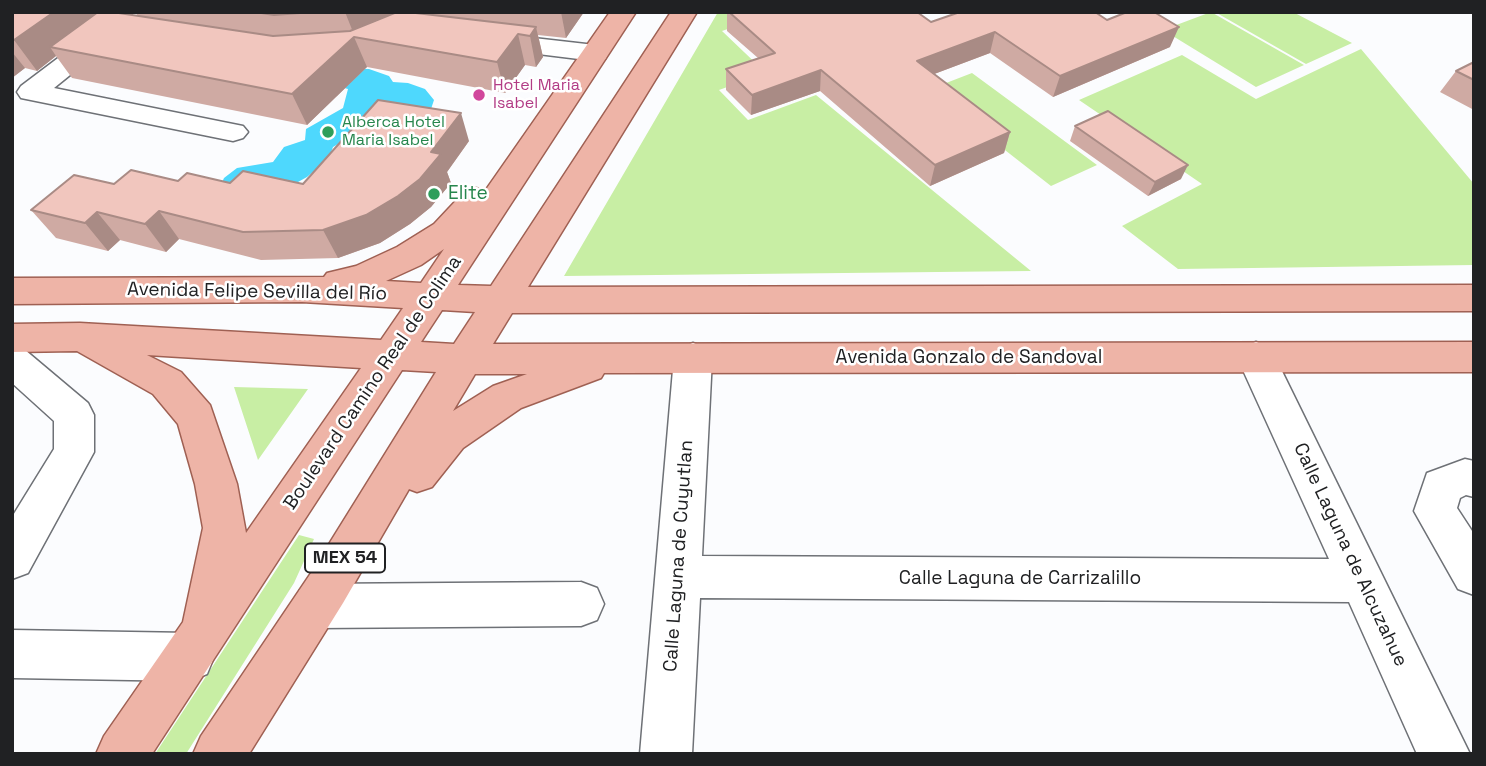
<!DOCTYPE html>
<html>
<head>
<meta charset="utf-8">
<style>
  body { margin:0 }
  #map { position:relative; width:1486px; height:766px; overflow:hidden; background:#fbfcfe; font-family:"Space Grotesk",sans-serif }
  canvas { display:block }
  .frame { position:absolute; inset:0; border:14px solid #202123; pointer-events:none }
</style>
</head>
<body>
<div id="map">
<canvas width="1486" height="766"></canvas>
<div class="frame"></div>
</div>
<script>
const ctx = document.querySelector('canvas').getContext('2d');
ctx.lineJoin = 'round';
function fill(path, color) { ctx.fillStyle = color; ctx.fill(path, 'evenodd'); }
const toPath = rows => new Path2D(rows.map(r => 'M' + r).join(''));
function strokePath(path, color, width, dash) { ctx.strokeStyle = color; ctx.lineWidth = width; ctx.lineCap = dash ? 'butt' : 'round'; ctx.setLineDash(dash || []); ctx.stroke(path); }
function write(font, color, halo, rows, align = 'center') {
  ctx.font = font + ' "Space Grotesk",sans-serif'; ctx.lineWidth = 5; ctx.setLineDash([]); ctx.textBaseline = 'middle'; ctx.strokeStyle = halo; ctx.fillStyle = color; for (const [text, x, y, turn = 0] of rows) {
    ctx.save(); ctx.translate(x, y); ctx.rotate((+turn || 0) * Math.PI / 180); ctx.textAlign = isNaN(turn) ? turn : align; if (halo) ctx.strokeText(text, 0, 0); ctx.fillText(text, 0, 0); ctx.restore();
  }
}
fill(toPath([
  [718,12,777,12,722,31,766,73,719,90,748,120,816,95,1031,271,564,276],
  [1211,12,1304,65,1256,87,1163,30],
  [1215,12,1293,12,1352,43,1306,64],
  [1361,49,1474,184,1474,265,1178,269,1122,226,1202,184,1079,100,1182,55,1256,99],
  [972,73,1097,165,1051,186,928,90],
  [234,387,308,389,258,460],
  [299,535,314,539,294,583,186,754,155,754]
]), '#c8eea4');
fill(toPath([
  [337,68,369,69,389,76,393,82,408,83,425,89,434,100,430,112,365,118,356,121,345,140,333,147,329,158,307,177,280,192,220,187,224,178,237,168,273,162,284,147,305,140,306,129,343,108,348,89,323,82]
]), '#4ed8fd');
const minor = toPath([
  [119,12,148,12,54,88,243,126,248,132,243,138,233,141,21,98,17,92,21,86,119,12],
  [490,33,595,45,605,47,608,53,605,59,595,61,481,47,477,41,481,35,490,33],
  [1256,342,1269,347,1275,357,1470,754,1417,754,1349,602,700,598,692,754,640,754,674,358,680,348,693,343,706,348,712,358,702,556,1329,559,1237,357,1243,347,1256,342],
  [12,345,25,350,88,403,94,415,94,452,28,573,12,579,12,517,54,449,54,421,12,383,12,345],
  [1465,459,1474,461,1474,497,1466,495,1460,498,1457,508,1474,534,1474,595,1458,589,1414,511,1427,473,1465,459],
  [581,582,597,588,604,604,597,620,581,626,316,628,300,622,293,606,300,590,316,584,581,582],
  [12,630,190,633,207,640,214,657,207,674,190,681,12,678,12,630]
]);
const major = toPath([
  [610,12,636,12,458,285,491,286,671,12,697,12,528,287,1474,285,1474,311,512,313,493,344,1474,342,1474,372,604,373,601,378,521,408,463,448,432,487,417,492,409,489,343,603,249,754,193,754,201,736,311,573,436,372,402,370,152,754,96,754,104,736,183,622,203,528,195,484,178,424,153,394,77,351,12,352,12,324,80,323,381,340,403,308,302,302,12,304,12,278,324,277,327,273,356,266,397,247,434,224,465,191,476,188,485,191,610,12],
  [444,249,421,283,386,281,421,265,444,249],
  [442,310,475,312,454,344,421,342,442,310],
  [147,355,361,368,246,533,237,484,210,405,181,372,147,355],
  [475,374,527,374,493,386,453,411,475,374]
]);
strokePath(minor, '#6e7176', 3);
strokePath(major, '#9f6053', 3);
fill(minor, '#fff');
fill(major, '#eeb4a7');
fill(toPath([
  [12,12,116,13,138,16,135,12,584,12,566,38,538,35,543,57,536,67,525,65,505,93,367,67,307,125,72,78,56,56,37,71,25,68,12,78],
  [727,12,917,12,931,22,1107,20,1170,47,1053,97,990,53,934,74,1010,132,1004,153,930,186,820,91,751,115,726,90,726,69,758,58,727,31],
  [1474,62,1474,110,1440,92,1456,71],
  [1075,126,1181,179,1148,196,1070,141],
  [469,141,447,172,451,183,431,207,410,224,380,243,338,258,261,260,179,239,166,252,120,240,108,251,56,238,31,210,114,184,178,181,303,184]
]), '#cfaaa3');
fill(toPath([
  [54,12,116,12,65,50,50,47,56,56,37,71,14,40],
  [345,12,403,12,355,37],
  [561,12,584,12,566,38],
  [536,27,543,57,536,67,530,36],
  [1179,27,1170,47,1053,97,1060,76],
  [995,32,990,53,913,82,917,61],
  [518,34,525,65,505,93,497,62],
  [354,37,367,67,307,125,292,94],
  [12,52,25,68,12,78],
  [821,70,820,91,751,115,752,95],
  [461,113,469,141,447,172,451,183,431,207,410,224,380,243,338,258,323,230,431,152],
  [1010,132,1004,153,930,186,935,165],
  [1188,165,1181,179,1148,196,1155,182],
  [159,211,179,239,166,252,145,224],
  [97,212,120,240,108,251,85,223]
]), '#a98b85');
const building = toPath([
  [12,12,54,12,14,40,12,40,12,12],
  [98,12,112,12,273,36,350,31,397,12,407,12,536,27,530,36,518,34,497,62,354,37,292,94,50,47,98,12],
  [255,12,313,12,274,15,255,12],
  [729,12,917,12,931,22,960,12,1095,12,1107,20,1127,12,1154,12,1179,27,1060,76,995,32,917,61,1010,132,935,165,821,70,752,95,726,69,775,53,729,12],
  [1474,62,1474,80,1456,71,1474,62],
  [378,100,461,113,431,152,441,154,420,179,398,196,366,215,323,230,243,232,159,211,145,224,97,212,85,223,31,210,74,175,114,184,131,170,178,181,187,173,230,183,243,171,303,184,378,100],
  [1108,111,1188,165,1155,182,1075,126,1108,111]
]);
fill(building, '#f1c6be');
strokePath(building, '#a98b85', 2);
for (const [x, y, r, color] of [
  [479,95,7,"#d1479c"],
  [328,132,7,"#2e9e5b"],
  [434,194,7,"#2e9e5b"]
]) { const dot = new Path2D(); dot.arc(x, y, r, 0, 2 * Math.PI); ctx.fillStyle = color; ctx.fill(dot); strokePath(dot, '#fff', 2.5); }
write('16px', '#b23c85', '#fff', [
  ["Hotel Maria",493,86],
  ["Isabel",493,104]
], 'left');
write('16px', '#27864d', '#fff', [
  ["Alberca Hotel",342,123],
  ["Maria Isabel",342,141]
], 'left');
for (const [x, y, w] of [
  [345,558,80]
]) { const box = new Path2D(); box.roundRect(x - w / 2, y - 14.5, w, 29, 5); ctx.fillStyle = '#fff'; ctx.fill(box); strokePath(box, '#202123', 2); }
write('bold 18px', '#202123', null, [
  ["MEX 54",345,558]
]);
write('19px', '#27864d', '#fff', [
  ["Elite",448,194]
], 'left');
write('19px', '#202123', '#fff', [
  ["Avenida Felipe Sevilla del Río",257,292,1],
  ["Avenida Gonzalo de Sandoval",969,358],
  ["Boulevard Camino Real de Colima",373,383,-56],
  ["Calle Laguna de Alcuzahue",1350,555,65],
  ["Calle Laguna de Cuyutlan",679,556,-86],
  ["Calle Laguna de Carrizalillo",1020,579]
]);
</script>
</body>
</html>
